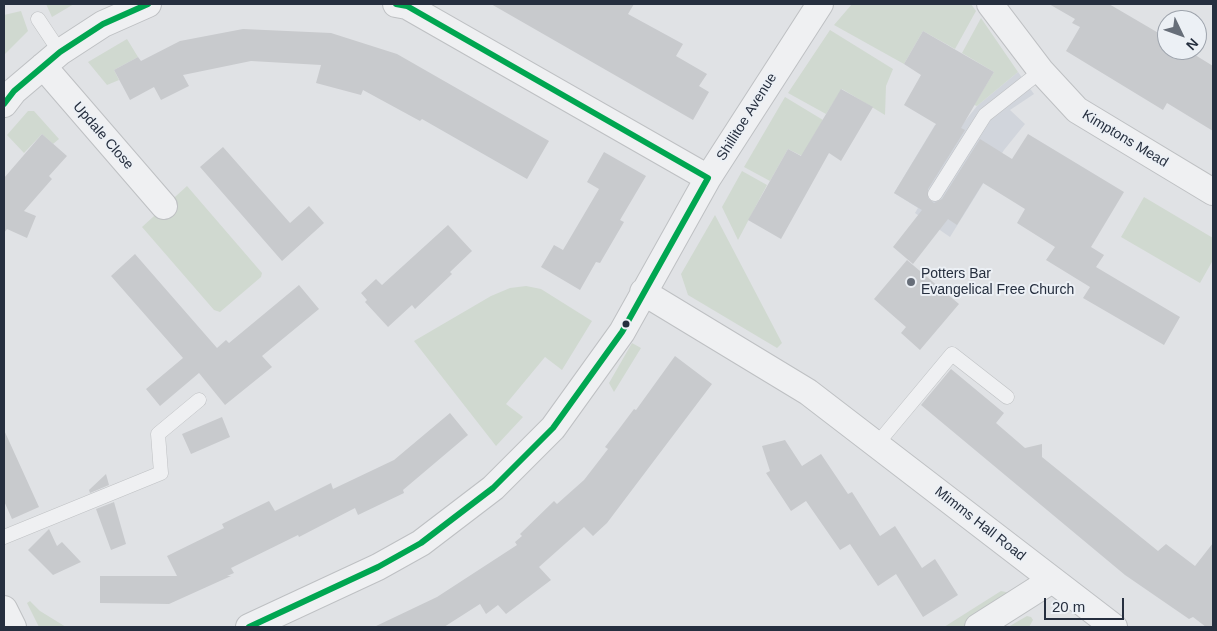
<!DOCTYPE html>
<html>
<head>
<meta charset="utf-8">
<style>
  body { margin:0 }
  #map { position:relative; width:1217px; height:631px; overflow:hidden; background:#e0e2e5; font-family:Arial,sans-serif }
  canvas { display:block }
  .frame { position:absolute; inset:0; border:5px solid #262f3f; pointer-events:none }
  .north { position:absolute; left:1157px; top:10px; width:50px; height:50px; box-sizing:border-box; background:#ecf0f5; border:1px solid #9da3ac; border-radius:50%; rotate:132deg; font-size:14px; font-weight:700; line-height:20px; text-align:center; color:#262f3f }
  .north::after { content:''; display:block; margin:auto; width:18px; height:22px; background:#676e79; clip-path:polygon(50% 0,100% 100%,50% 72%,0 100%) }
  .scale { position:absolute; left:1044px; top:598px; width:80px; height:22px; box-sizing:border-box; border:2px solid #262f3f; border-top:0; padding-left:6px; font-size:15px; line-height:18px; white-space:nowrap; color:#262f3f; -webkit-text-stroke:4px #ecf0f5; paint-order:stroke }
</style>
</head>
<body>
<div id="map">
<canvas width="1217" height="631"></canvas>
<div class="frame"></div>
<div class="north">N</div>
<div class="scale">20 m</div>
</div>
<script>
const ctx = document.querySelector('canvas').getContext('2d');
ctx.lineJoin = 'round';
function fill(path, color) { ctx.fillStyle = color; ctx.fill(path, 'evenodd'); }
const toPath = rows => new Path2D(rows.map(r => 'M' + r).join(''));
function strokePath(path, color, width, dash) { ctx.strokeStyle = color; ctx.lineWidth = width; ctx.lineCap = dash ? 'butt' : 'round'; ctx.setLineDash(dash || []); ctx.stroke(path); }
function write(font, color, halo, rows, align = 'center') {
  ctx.font = font + ' Arial,sans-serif'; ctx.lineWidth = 4; ctx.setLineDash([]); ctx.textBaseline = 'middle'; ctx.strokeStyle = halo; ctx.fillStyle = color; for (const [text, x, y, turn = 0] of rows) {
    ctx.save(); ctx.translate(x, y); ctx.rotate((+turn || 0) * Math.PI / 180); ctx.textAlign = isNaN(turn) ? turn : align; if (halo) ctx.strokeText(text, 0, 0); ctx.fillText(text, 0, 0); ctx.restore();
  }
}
fill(toPath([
  [1018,72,1034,94,1010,110,1025,124,1004,150,950,237,915,213,918,208,894,193,935,125,953,136,977,106]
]), '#d1d5dc');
fill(toPath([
  [46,4,74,4,52,17],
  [852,4,971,4,976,11,955,49,923,31,904,64,834,25],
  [21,11,28,31,4,55,4,15],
  [981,18,1018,72,977,106,974,105,994,72,962,53],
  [830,30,893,69,886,86,885,115,842,89,826,114,788,93],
  [127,39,138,57,114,70,119,80,107,85,88,62],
  [785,97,823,120,810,142,804,157,788,149,770,181,744,167],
  [28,111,34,111,59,139,53,144,42,134,24,153,7,135],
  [742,171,767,185,738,240,722,207],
  [187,186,262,273,261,277,220,312,214,310,142,227],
  [1144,197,1213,238,1213,260,1200,283,1121,237],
  [715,215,782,343,777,348,688,295,681,274],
  [526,286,541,289,592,321,562,370,545,357,506,404,523,417,496,446,414,341,491,296,510,288],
  [632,343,641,348,614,392,609,383],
  [1001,591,1015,594,967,627,944,627],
  [30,601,40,611,66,627,39,627,27,603],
  [1027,616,1031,617,1033,620,1029,627,1008,627]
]), '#d0d9d0');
fill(toPath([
  [491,4,634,4,628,14,683,44,676,56,707,74,699,86,709,92,693,120],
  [1049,4,1109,4,1167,38,1167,50,1187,50,1213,66,1213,131,1167,103,1163,110,1066,51,1080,27,1072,23,1075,19],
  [243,29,331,33,397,54,549,141,527,179,422,119,420,121,363,90,361,95,316,83,321,65,251,61,183,75,189,86,161,100,154,87,130,100,114,70,138,57,141,61,180,41],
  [923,31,994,72,961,128,965,130,928,189,928,198,934,203,942,199,980,139,1012,159,1028,134,1124,192,1091,247,1104,255,1096,267,1180,317,1164,345,1083,298,1090,287,1046,260,1055,247,1017,223,1025,209,983,183,957,225,948,219,913,264,893,247,922,210,894,193,936,124,904,105,921,75,904,64],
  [841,89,873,107,841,161,829,153,781,239,748,220,788,149,801,156],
  [42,134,67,156,49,176,52,179,24,211,36,216,27,238,7,229,4,233,4,178],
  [223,147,290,223,309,206,324,223,282,261,200,167],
  [604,152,646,176,620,220,624,222,600,263,596,262,580,290,541,267,554,245,563,250,599,189,587,182],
  [448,225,472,251,450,272,452,274,415,309,412,305,388,327,365,302,367,300,361,293,376,279,382,285],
  [135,254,217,348,226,340,229,343,299,285,319,309,262,356,272,367,225,405,199,373,160,406,146,389,183,358,111,276],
  [907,260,959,304,920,350,901,333,906,327,874,299],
  [675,356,712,384,607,523,593,536,584,527,539,567,551,580,506,614,498,605,486,614,480,604,444,627,374,627,437,597,517,545,515,542,522,536,520,534,554,501,557,504,584,480,608,449,605,447,619,429,634,409,636,410],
  [951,369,1004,413,996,423,1025,448,1042,444,1042,457,1158,551,1166,544,1195,566,1213,543,1213,627,1206,627,1193,617,1189,619,1125,575,921,405],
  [450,413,468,435,403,490,404,493,358,515,355,508,299,537,298,535,231,568,234,573,227,576,231,576,169,604,100,603,100,576,177,576,167,556,224,528,222,524,269,501,275,511,331,483,333,489,394,460],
  [222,417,230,437,191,454,182,434],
  [4,430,39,507,12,519,4,501],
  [785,440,802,466,821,454,848,494,852,492,880,536,895,526,922,568,935,559,958,595,923,617,896,574,878,586,850,544,840,550,806,501,791,511,766,473,770,471,762,446],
  [106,474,109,485,90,493,89,490],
  [114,502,126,544,111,550,96,509],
  [49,529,57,546,62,542,81,562,53,575,28,550]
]), '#c8cacd');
const lane = toPath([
  [38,19,60,52],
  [935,194,985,115,1041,71],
  [877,444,952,354,1007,397],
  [4,537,161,473,158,434,199,400]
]);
const street = toPath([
  [396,4,407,6,708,178],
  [990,4,1041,71,1077,110,1213,192],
  [43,66,164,206],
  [4,104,14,91,60,52,103,24,148,4],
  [643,292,808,392,1114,627],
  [4,609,13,627],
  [249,627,378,567,421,543,493,488,553,428,622,332,708,178,820,4],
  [978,627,1052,580]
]);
strokePath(lane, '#bec0c3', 15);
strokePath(street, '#bec0c3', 28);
strokePath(lane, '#eff0f2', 14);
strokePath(street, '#eff0f2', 26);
strokePath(toPath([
  [4,104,14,91,60,52,103,24,148,4],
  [249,627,378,567,421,543,493,488,553,428,622,332,708,178,407,6,396,4]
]), '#00a651', 6);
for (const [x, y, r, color] of [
  [911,282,5,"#676e79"],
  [626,324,4.5,"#262f3f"]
]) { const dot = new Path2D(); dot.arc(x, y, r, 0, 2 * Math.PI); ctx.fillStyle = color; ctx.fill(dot); strokePath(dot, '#ecf0f5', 2); }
write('14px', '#262f3f', '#ecf0f5', [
  ["Shillitoe Avenue",747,117,-58],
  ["Updale Close",103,136,49],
  ["Kimptons Mead",1125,139,31],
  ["Mimms Hall Road",980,524,38]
]);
write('14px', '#262f3f', '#ecf0f5', [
  ["Potters Bar",921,274],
  ["Evangelical Free Church",921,290]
], 'left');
</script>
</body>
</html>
